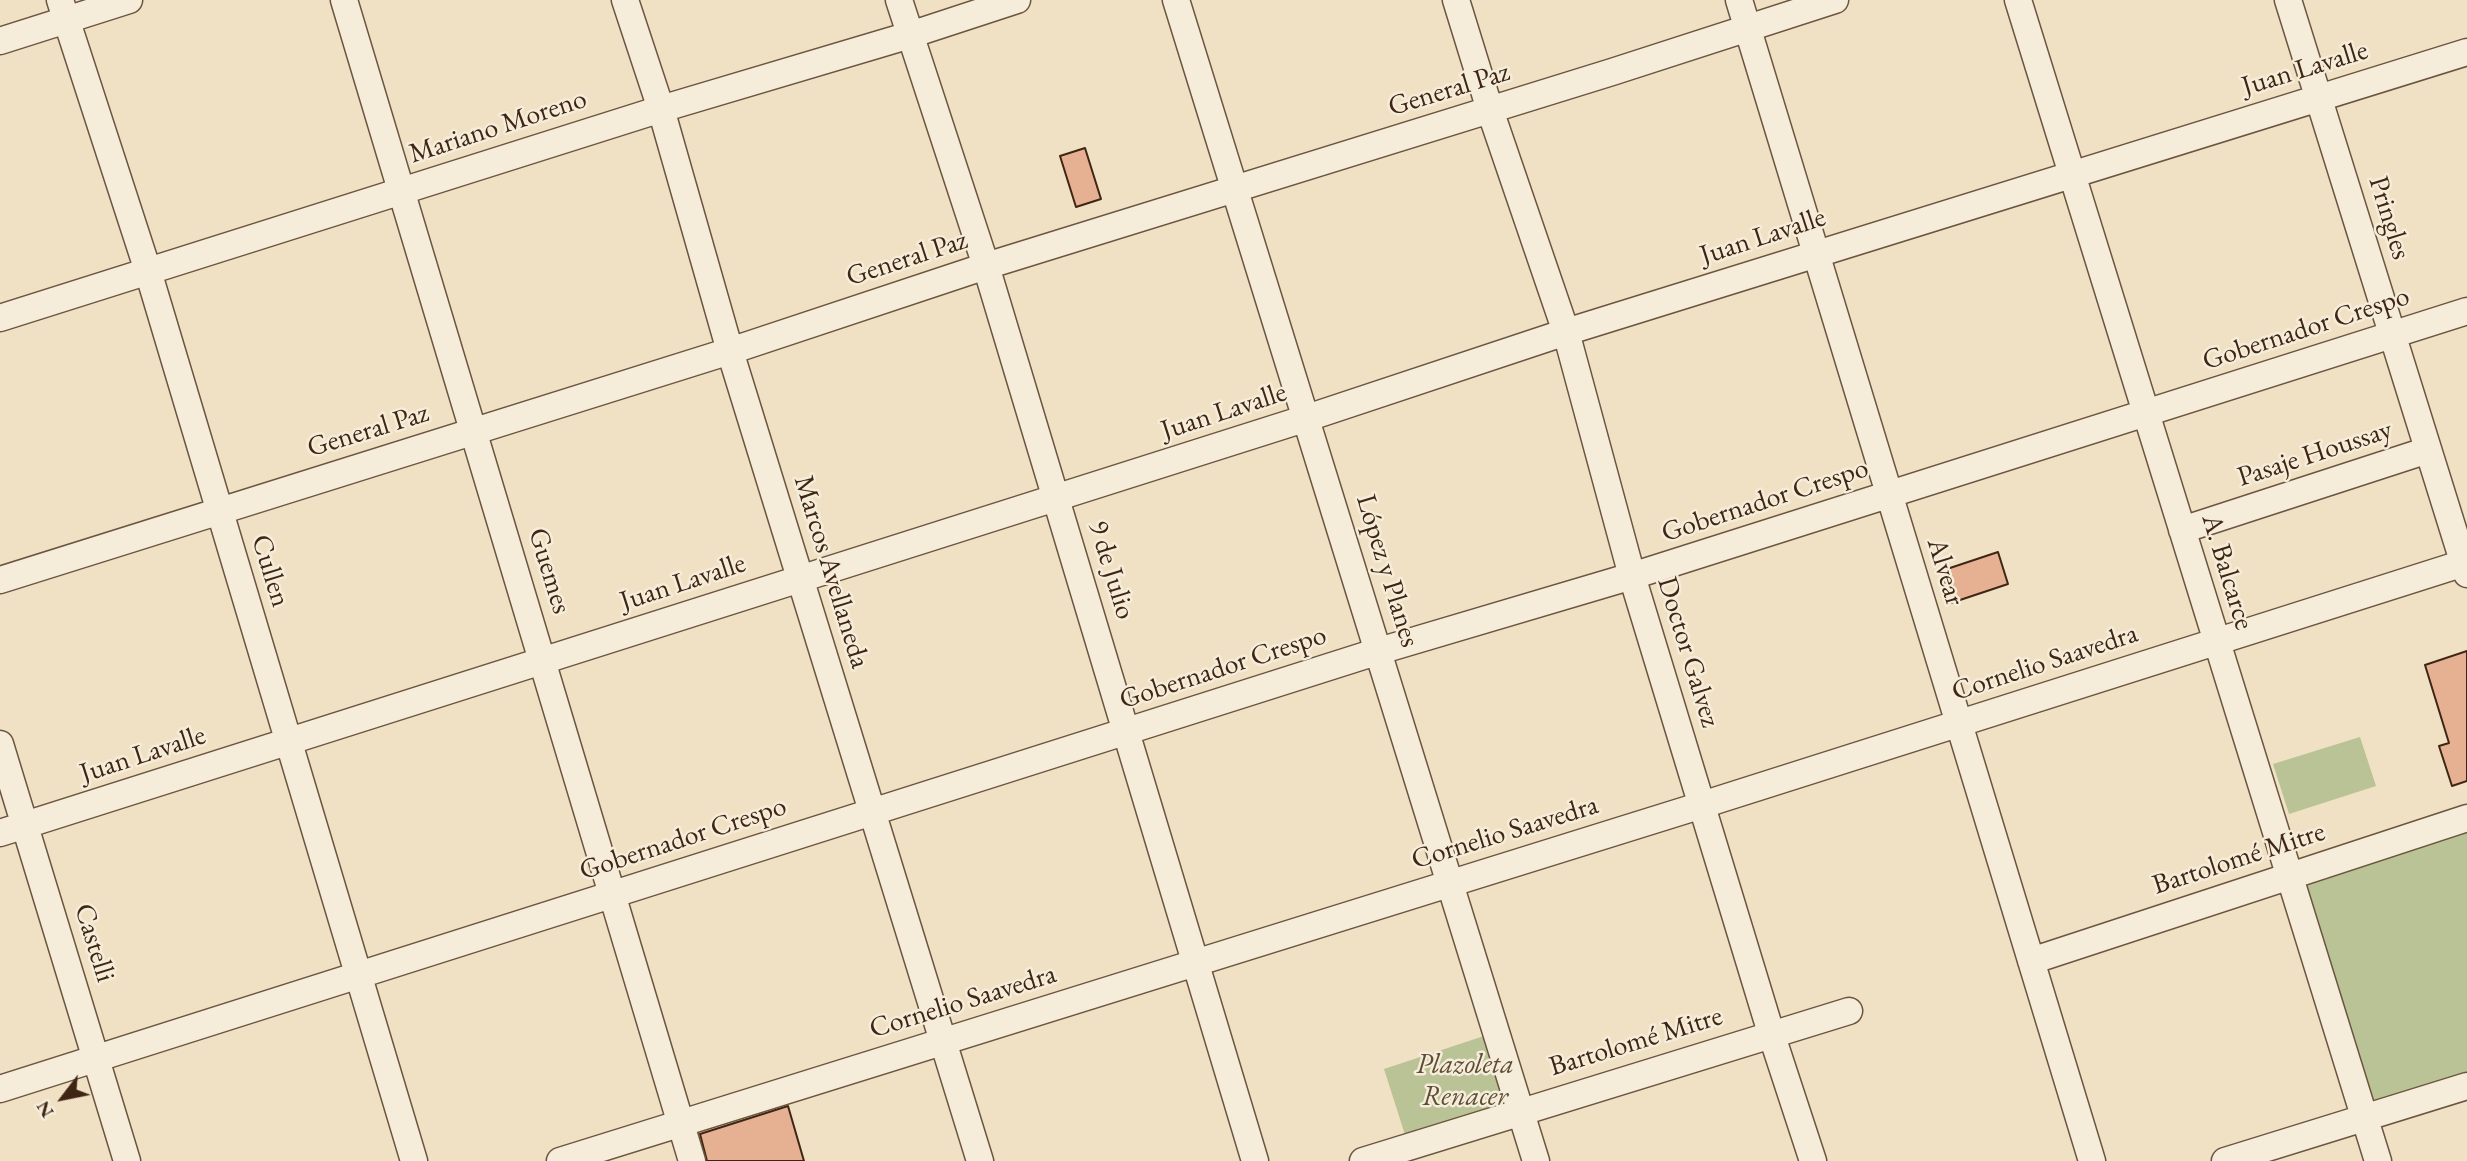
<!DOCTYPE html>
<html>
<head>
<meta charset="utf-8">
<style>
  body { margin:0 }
  #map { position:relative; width:2467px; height:1161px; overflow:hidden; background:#f0e1c4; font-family:"EB Garamond",serif }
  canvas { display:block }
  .north { position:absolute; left:28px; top:1063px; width:70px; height:70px; -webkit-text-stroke:5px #f5ecd9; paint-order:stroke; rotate:238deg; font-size:19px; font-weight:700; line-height:28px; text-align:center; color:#3f2614 }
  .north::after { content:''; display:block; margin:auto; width:24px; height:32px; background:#3f2614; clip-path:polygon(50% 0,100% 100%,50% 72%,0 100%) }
</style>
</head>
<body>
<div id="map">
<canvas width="2467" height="1161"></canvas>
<div class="north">N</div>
</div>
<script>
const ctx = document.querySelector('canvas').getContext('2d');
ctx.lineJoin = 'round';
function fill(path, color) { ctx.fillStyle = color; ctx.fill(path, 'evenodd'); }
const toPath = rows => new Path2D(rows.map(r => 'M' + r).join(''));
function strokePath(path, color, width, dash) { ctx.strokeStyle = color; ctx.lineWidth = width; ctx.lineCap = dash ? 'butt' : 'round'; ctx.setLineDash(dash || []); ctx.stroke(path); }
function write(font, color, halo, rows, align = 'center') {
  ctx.font = font + ' "EB Garamond",serif'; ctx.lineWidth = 5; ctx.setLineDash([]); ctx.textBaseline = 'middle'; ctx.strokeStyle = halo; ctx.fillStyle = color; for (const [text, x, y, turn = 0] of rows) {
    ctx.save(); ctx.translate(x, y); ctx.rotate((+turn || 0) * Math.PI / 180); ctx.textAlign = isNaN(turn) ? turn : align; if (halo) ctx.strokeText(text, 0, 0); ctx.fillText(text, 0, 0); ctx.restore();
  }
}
fill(toPath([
  [2360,737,2376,786,2289,814,2273,764],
  [2467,831,2467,1073,2369,1106,2297,887],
  [1490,1034,1512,1105,1406,1138,1384,1069]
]), '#b9c395');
const building = toPath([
  [1085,148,1101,199,1076,207,1060,156,1085,148],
  [1998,552,2008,584,1951,603,1941,571,1998,552],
  [2467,651,2467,781,2452,786,2439,746,2449,743,2425,665,2467,651],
  [788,1106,804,1161,707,1161,700,1134,788,1106]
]);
fill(building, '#e6b193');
strokePath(building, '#3f2614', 2);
const minor = toPath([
  [60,0,148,271,414,1161],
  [344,0,692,1161],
  [625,0,661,109,730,351,980,1161],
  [899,0,986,266,1255,1161],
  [1176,0,1536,1161],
  [1456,0,1490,110,1566,332,1632,576,1771,1033,1813,1161],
  [1739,0,2092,1161],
  [2018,0,2378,1161],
  [2288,0,2467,574],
  [0,41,129,0],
  [0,318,661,109,910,35,1017,0],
  [2182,530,2428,450],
  [0,580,730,351,986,266,1612,72,1835,0],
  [0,744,127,1161],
  [0,833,1307,418,1566,332,2467,52],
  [2031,961,2467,818],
  [0,1089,1379,651,1632,576,2467,311],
  [560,1161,1702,805,2467,562],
  [1363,1161,1849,1011],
  [2225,1161,2467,1086]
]);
strokePath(minor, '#6b5540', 29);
strokePath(minor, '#f5ecd9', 26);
write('28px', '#3f2614', '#f5ecd9', [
  ["Juan Lavalle",2305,69,-17],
  ["General Paz",1449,90,-17],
  ["Mariano Moreno",498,127,-18],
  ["Pringles",2389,218,73],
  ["Juan Lavalle",1763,237,-18],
  ["General Paz",907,259,-18],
  ["Gobernador Crespo",2306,329,-18],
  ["Juan Lavalle",1224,412,-18],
  ["General Paz",368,431,-17],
  ["Pasaje Houssay",2315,454,-18],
  ["Gobernador Crespo",1765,501,-18],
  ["9 de Julio",1111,570,73],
  ["Cullen",270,571,73],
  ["Guemes",549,571,73],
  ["López y Planes",1387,571,73],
  ["Marcos Avellaneda",831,572,73],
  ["Alvear",1945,572,73],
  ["A. Balcarce",2227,572,73],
  ["Juan Lavalle",683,583,-18],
  ["Doctor Galvez",1688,652,73],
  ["Cornelio Saavedra",2045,663,-18],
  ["Gobernador Crespo",1223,668,-18],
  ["Juan Lavalle",143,755,-18],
  ["Cornelio Saavedra",1505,833,-17],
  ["Gobernador Crespo",683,839,-18],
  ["Bartolomé Mitre",2239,859,-18],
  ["Castelli",94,943,73],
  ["Cornelio Saavedra",963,1002,-17],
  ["Bartolomé Mitre",1636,1042,-17]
]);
write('italic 28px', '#5e4d34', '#f5ecd9', [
  ["Plazoleta",1465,1065],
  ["Renacer",1465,1097]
]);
</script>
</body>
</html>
